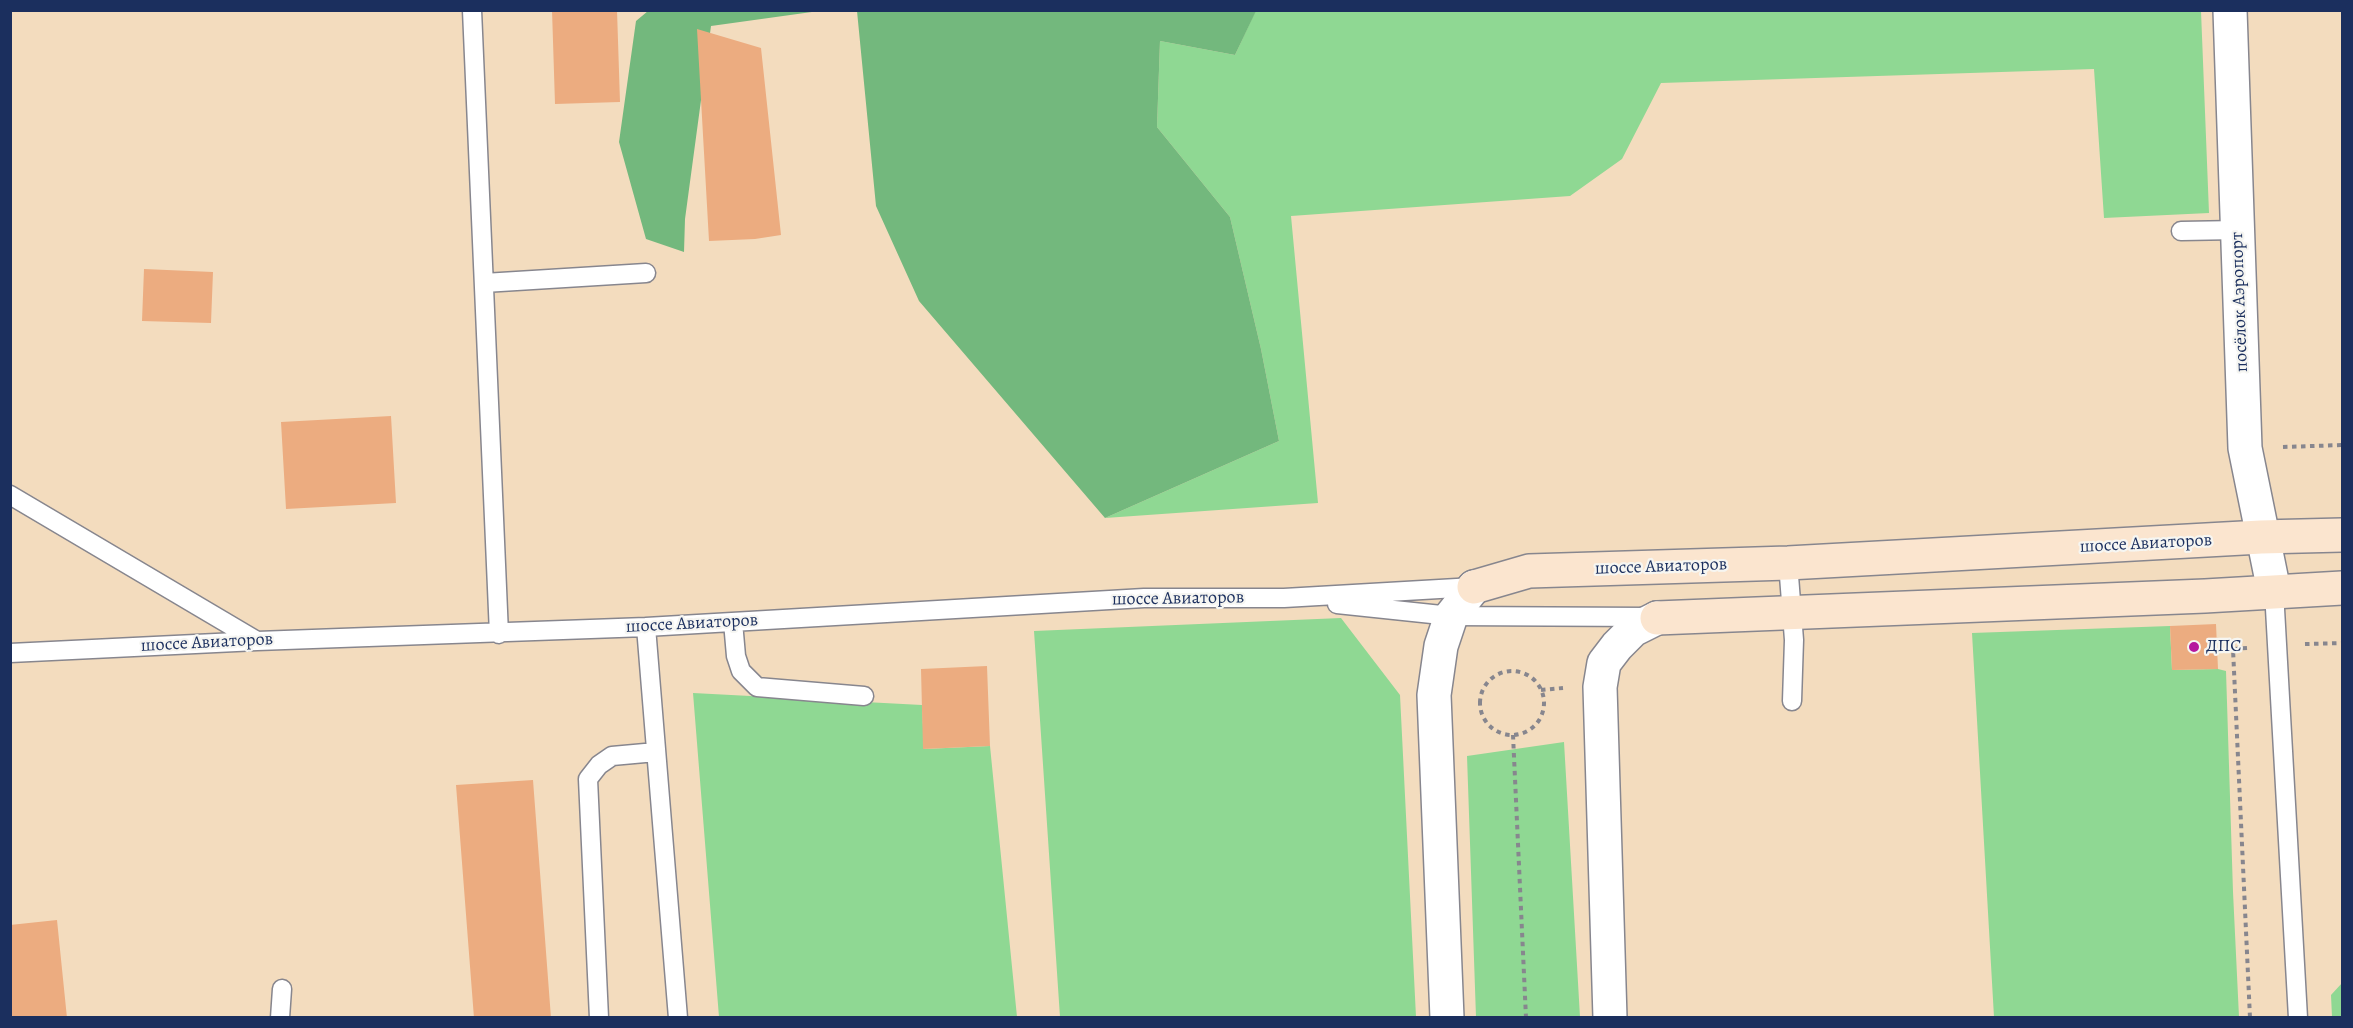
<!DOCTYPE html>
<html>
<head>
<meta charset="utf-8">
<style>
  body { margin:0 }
  #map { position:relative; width:2353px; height:1028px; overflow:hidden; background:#f3dcbe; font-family:Alegreya,serif }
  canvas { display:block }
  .frame { position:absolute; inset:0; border:12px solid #1b2f5e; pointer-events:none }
</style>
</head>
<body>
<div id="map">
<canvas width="2353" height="1028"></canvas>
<div class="frame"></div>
</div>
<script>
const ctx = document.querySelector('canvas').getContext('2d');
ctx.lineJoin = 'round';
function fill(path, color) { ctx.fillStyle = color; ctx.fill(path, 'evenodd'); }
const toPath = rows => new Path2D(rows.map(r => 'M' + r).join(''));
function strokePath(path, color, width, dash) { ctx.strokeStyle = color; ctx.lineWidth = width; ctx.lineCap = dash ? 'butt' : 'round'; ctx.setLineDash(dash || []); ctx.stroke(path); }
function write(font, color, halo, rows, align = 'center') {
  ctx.font = font + ' Alegreya,serif'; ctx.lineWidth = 4.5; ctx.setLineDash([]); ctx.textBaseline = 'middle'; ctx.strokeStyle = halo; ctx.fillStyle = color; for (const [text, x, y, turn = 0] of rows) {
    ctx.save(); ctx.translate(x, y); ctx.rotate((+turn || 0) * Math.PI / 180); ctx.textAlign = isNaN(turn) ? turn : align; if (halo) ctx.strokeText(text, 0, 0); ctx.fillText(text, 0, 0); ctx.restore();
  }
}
fill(toPath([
  [1256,10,2201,11,2209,213,2104,218,2094,69,1661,83,1622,159,1570,196,1291,216,1318,503,1105,518,1279,441,1261,349,1230,217,1157,127,1160,41,1235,55],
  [1341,618,1400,695,1416,1017,1060,1017,1034,631],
  [2170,626,2172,670,2218,669,2226,671,2233,892,2239,1017,1994,1017,1972,633],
  [693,693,922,705,924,749,990,746,1017,1017,719,1017],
  [1564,742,1580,1017,1476,1017,1467,756],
  [2342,983,2342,1017,2332,1017,2331,995]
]), '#8fd893');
fill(toPath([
  [648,11,819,11,711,26,685,219,684,252,646,239,619,142,636,21],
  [857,11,1256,11,1235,55,1160,41,1157,127,1230,217,1261,349,1279,441,1105,518,919,301,876,206]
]), '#73b87d');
fill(toPath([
  [552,10,617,10,620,102,555,104],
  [697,29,761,48,781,235,755,239,709,241],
  [144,269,213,272,211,323,142,321],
  [391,416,396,503,286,509,281,422],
  [2216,624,2218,669,2172,670,2170,626],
  [987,666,990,746,923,749,921,669],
  [533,780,551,1018,474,1018,456,785],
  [57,920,67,1018,10,1018,10,925]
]), '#ecac80');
const service = toPath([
  [472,10,499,634],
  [2181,231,2238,230],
  [484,283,646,273],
  [10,495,257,641],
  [1788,563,1794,640,1792,701],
  [2274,591,2298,1018],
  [1337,604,1451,616,1648,617],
  [733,622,736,656,741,671,757,687,864,696],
  [646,627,678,1018],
  [10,653,257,641,646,627,1144,598,1284,598,1474,587],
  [280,1018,282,989],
  [599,1018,588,779,599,765,612,756,656,752]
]);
const minor = toPath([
  [2230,10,2245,448,2274,591]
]);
const tertiary = toPath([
  [1447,1018,1434,695,1441,646,1451,616,1474,587],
  [1610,1018,1600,687,1604,663,1617,646,1633,630,1657,618]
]);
const secondary = toPath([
  [1474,587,1529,571,1788,563,2261,537,2342,535],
  [1657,618,2205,596,2342,588]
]);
strokePath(service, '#87868e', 21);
strokePath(minor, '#87868e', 36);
strokePath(tertiary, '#87868e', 36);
strokePath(secondary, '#87868e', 36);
strokePath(toPath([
  [2283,447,2342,445],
  [2305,644,2342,643],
  [2247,648,2233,649,2250,1018],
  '1480 703a32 32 0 1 1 64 0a32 32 0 1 1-64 0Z',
  [1541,690,1563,688],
  [1513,735,1526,1018]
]), '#87868e', 4, [4.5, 4.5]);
strokePath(service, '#fff', 18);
strokePath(minor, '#fff', 33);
strokePath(tertiary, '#fff', 33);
strokePath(secondary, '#fbe5cf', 33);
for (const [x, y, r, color] of [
  [2194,647,6,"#b5179e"]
]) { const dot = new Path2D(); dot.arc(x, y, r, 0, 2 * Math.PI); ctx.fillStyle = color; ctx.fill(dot); strokePath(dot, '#f6f6f2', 2); }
write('18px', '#1b2f5e', '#f6f6f2', [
  ["посёлок Аэропорт",2240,302,-92],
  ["шоссе Авиаторов",2146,544,-3],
  ["шоссе Авиаторов",1661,567,-2],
  ["шоссе Авиаторов",1178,599,-1],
  ["шоссе Авиаторов",692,624,-3],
  ["шоссе Авиаторов",207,643,-3]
]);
write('18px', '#1b2f5e', '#f6f6f2', [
  ["ДПС",2206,647]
], 'left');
</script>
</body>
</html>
